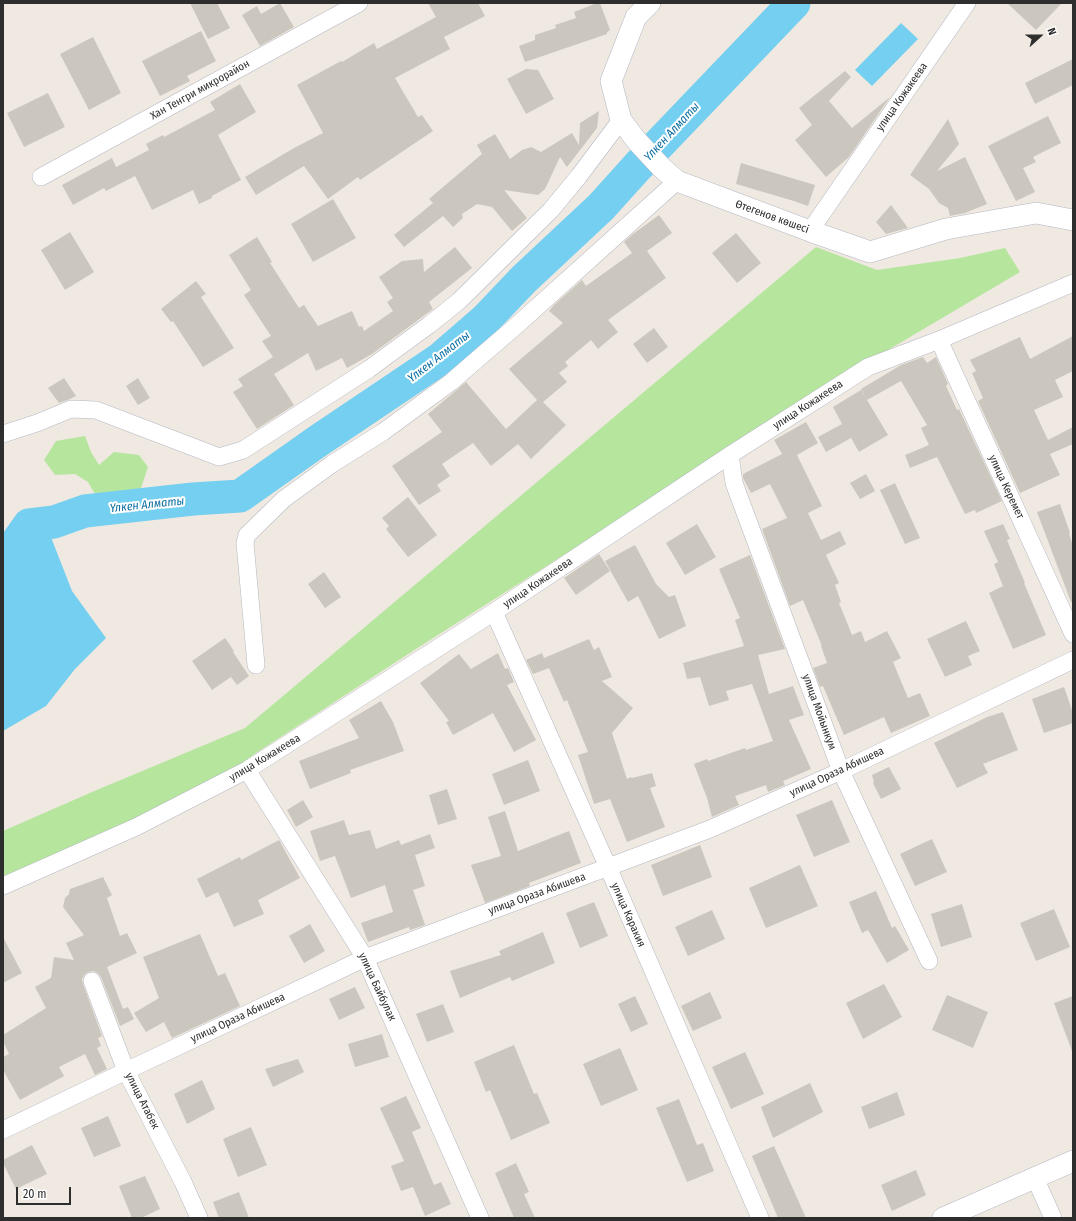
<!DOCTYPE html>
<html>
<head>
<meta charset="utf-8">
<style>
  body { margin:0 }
  #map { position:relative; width:1076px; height:1221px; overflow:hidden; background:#efe9e1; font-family:"Fira Sans Condensed",sans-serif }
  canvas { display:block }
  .frame { position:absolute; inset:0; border:4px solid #2e2e2e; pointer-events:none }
  .north { position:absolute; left:1020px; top:16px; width:40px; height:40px; -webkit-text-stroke:3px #fff; paint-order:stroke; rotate:69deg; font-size:11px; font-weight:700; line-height:16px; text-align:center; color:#2e2e2e }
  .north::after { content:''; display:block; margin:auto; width:14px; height:18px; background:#2e2e2e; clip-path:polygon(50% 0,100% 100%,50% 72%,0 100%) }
  .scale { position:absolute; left:16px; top:1187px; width:55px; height:18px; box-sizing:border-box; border:2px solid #2e2e2e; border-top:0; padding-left:5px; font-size:12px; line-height:14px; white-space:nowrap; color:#2e2e2e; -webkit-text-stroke:3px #fff; paint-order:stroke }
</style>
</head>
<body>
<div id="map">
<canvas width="1076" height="1221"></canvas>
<div class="frame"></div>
<div class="north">N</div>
<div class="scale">20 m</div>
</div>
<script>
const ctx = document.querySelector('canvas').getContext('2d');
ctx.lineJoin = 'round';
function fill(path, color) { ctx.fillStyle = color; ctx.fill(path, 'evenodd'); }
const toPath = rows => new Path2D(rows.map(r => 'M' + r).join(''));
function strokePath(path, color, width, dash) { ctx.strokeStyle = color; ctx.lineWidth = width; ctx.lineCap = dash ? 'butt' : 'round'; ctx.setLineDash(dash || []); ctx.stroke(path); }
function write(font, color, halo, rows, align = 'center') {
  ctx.font = font + ' "Fira Sans Condensed",sans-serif'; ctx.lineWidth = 4; ctx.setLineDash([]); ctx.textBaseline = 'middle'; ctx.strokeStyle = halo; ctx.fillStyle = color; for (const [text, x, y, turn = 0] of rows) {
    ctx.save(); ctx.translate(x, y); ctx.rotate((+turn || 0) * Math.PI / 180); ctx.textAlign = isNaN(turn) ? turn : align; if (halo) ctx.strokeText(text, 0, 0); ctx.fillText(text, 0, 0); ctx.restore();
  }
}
fill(toPath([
  [816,247,877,270,960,258,1005,248,1020,272,866,363,419,647,256,753,214,784,3,881,3,831,92,792,245,728],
  [85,436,91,452,99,465,114,452,139,455,148,467,141,488,144,496,93,503,95,494,88,482,75,474,55,475,44,460,56,441]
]), '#b6e59e');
fill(toPath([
  [901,23,918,39,872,86,855,70],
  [26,519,38,530,47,527,72,591,106,638,75,669,46,706,3,731,3,540]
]), '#75cff0');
strokePath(toPath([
  [3,562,29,525,54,522,85,511,193,499,240,496,318,441,440,359,485,320,524,279,601,207,638,166,794,3]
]), '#75cff0', 33);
fill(toPath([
  [190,3,217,3,230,28,208,39],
  [280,3,294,27,260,46,242,15,257,6,261,14],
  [428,3,478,3,485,16,444,37,450,49,395,78,418,117,422,115,433,131,360,180,358,177,328,199,304,166,256,195,245,177,294,148,323,133,297,85,341,61,342,62,374,43,377,49,436,17],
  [597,3,600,3,610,30,607,32,607,34,525,62,519,46,535,40,535,35,556,28,555,25,576,18,574,12],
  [1007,3,1062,3,1036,30],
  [201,31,216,61,187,76,190,81,160,96,142,61],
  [93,37,121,93,89,110,60,54],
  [1073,59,1073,85,1035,104,1025,83],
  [526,69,538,70,554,99,526,114,507,79],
  [845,71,851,77,829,101,852,128,890,97,849,157,826,177,795,140,812,125,799,108],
  [240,84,256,112,218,135,241,180,212,196,212,198,199,204,193,190,152,210,135,176,106,191,104,188,73,205,62,185,112,158,116,167,149,150,146,144,163,135,164,137,215,110,210,102],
  [48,93,65,127,24,147,7,113],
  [599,111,597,128,567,167,560,157,545,189,538,195,504,190,527,218,512,231,492,207,477,204,462,214,463,218,453,227,443,216,404,247,394,235,433,203,429,199,482,154,477,145,495,134,510,159,522,150,531,147,541,152,572,133,579,145,580,123],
  [1048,116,1061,143,1033,157,1036,162,1023,168,1035,192,1016,201,988,146],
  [948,119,959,144,937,171,965,157,987,204,965,213,950,216,948,208,939,203,929,189,910,175],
  [741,163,815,185,808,206,794,201,736,184],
  [333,199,356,238,313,262,291,224],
  [891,205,908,228,886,234,876,222],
  [659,215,672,233,647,251,666,278,608,320,618,332,598,349,591,340,565,362,568,366,559,373,567,382,543,402,566,425,531,459,518,444,491,466,473,443,442,464,450,476,437,485,441,491,419,505,392,466,442,432,428,414,466,382,506,429,537,400,509,369,563,323,549,311,554,305,582,280,586,286,632,253,624,242,633,234],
  [70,232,94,272,65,290,41,250],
  [736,233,761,263,737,283,712,253],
  [257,237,272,262,270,263,299,308,304,305,318,326,352,311,359,327,362,326,364,331,393,311,387,302,393,298,379,277,402,261,423,259,424,272,455,247,472,268,429,302,433,309,372,354,347,368,342,358,316,371,308,353,274,374,294,405,257,429,233,392,243,386,238,379,273,357,262,341,271,336,244,295,251,290,229,255],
  [196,281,206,294,201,297,234,348,203,367,173,321,171,322,161,309],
  [654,328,668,347,647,363,633,344],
  [1073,336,1073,371,1055,380,1063,397,1034,410,1048,440,1073,427,1073,444,1050,454,1060,475,1020,493,978,401,983,398,972,373,976,371,970,360,1020,337,1030,359],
  [923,357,927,363,936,357,948,384,946,386,957,410,959,409,1002,501,976,513,975,510,965,514,937,457,910,468,905,455,929,445,921,428,927,425,901,381,867,400,861,389,901,365],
  [64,378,76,396,70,399,59,403,48,388],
  [138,378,150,398,138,405,126,386],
  [861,390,888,435,859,452,851,438,826,452,818,437,842,424,833,407],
  [806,422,818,443,797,455,822,506,808,513,821,540,840,531,846,544,826,555,839,583,835,585,841,602,839,603,852,635,861,631,865,642,887,631,901,658,893,662,908,698,920,693,930,716,891,733,884,717,844,735,823,686,820,687,813,668,827,663,821,646,822,646,803,600,790,606,762,529,787,518,770,484,751,493,743,478,743,474,782,454,774,440],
  [866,474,875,491,860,499,850,483],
  [895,483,920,538,905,544,880,490],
  [408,497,437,535,408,557,386,529,389,526,382,518],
  [1060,504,1070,533,1069,533,1073,546,1073,602,1071,602,1037,512],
  [697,524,716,557,685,575,666,543],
  [1003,524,1010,539,1007,540,1025,583,1024,583,1046,635,1013,649,989,593,1003,586,994,564,998,562,984,531],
  [635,545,656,584,669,597,675,595,686,626,659,639,638,596,628,602,605,561],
  [599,554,610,571,576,595,564,578],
  [750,555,785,649,758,655,769,694,793,686,804,715,789,720,811,769,783,781,785,785,768,792,766,785,735,796,739,805,712,817,707,798,694,764,707,759,708,761,745,748,746,750,773,741,752,684,726,691,729,700,709,706,700,677,687,679,683,663,744,646,735,620,740,618,719,569],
  [324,572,341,597,325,608,308,584],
  [966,621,980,651,968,656,972,665,945,677,927,639],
  [225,638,234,651,233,652,249,676,237,685,231,677,212,690,192,661],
  [589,639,594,650,599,647,612,677,602,681,633,708,612,733,627,779,631,777,632,778,652,773,656,786,650,788,665,827,627,842,610,799,594,804,578,755,588,752,567,700,564,702,549,668,533,674,526,660,542,653,544,658],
  [498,653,505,669,508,668,514,682,507,685,536,740,514,752,493,713,453,735,446,722,449,721,420,683,459,654,471,669],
  [1064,687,1073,713,1073,723,1044,733,1032,699],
  [381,701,393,722,404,751,350,770,351,773,310,789,299,761,359,738,349,720],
  [1003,712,1018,750,983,764,988,773,957,788,934,743,987,717],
  [528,760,540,791,504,805,492,774],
  [889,767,901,789,881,799,873,783,874,782,872,775],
  [447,789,457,819,438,825,429,795],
  [303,800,313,817,296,827,287,810],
  [832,800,850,842,814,857,796,815],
  [505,811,518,851,569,831,581,863,529,883,530,886,485,903,471,865,501,856,488,817],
  [344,820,349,835,370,830,376,849,399,840,401,845,430,834,435,848,415,855,425,886,413,890,425,925,410,930,409,927,368,942,361,923,393,912,385,885,351,898,335,856,320,861,310,831],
  [932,839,947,872,915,886,900,854],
  [279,840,300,878,258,900,264,914,234,927,218,892,206,898,197,879,240,857,241,860],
  [700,845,712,877,663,896,651,865],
  [800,865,818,906,766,928,749,888],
  [103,877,112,895,107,898,120,936,127,933,137,953,107,967,123,1009,128,1007,134,1019,120,1026,101,977,99,974,94,971,88,972,85,974,82,979,83,984,102,1036,98,1038,101,1046,97,1048,107,1069,95,1075,85,1054,59,1067,64,1076,20,1100,3,1070,3,1057,9,1054,3,1041,3,1035,46,1008,35,987,51,978,54,957,74,960,66,943,84,935,63,907,65,898,69,894,70,889],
  [876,891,892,928,895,926,909,950,887,963,868,930,862,933,849,902],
  [594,902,608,936,580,948,566,913],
  [962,904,972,937,941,947,931,914],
  [1054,909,1070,947,1036,961,1020,923],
  [712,910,725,939,688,956,675,927],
  [310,924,325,951,304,963,289,936],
  [543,932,555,963,512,981,510,977,460,998,450,971,501,955,499,951],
  [200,934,218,976,225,973,240,1006,172,1038,164,1022,146,1032,134,1013,159,998,143,957],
  [3,937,22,973,3,983],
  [884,984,902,1017,863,1039,846,1003],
  [355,987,365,1008,339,1020,329,999],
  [710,992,722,1018,693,1031,681,1006],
  [947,995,988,1012,973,1048,932,1030],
  [635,996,648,1024,631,1032,618,1004],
  [1073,996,1073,1050,1072,1051,1054,1003],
  [443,1004,454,1032,427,1042,416,1014],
  [382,1034,389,1057,355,1067,348,1044],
  [514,1045,534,1094,537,1093,550,1123,511,1140,490,1090,486,1092,474,1062],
  [620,1048,638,1090,601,1106,583,1064],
  [745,1052,764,1094,731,1109,712,1067],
  [298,1059,304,1072,273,1087,265,1069],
  [202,1080,215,1109,187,1124,174,1094],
  [810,1083,823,1112,773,1138,761,1107],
  [897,1092,905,1115,869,1129,861,1107],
  [406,1096,421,1128,412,1132,434,1185,441,1182,451,1204,425,1216,413,1187,401,1191,391,1166,404,1161,380,1108],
  [679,1099,697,1145,703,1143,714,1171,687,1182,656,1108],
  [108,1116,121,1146,94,1157,81,1128],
  [251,1127,267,1165,238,1177,223,1139],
  [32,1145,47,1174,16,1189,3,1163,3,1160],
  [774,1146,806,1218,778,1218,752,1156],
  [516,1163,529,1192,524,1194,535,1218,514,1218,495,1173],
  [916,1170,926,1195,892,1211,881,1185],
  [145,1176,160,1209,141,1218,132,1218,119,1186],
  [239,1192,249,1218,219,1218,213,1202]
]), '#cbc7bf');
const minor = toPath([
  [41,177,359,3],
  [810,231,967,3],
  [939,340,1073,634],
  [3,434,37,423,71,409,96,410,219,457,243,450,369,369,429,325,459,301,551,210,579,176,621,120],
  [730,455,734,483,841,771,929,961],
  [494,612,608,867,760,1218],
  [256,665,245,543,247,535,284,499,332,464,383,432,451,382,517,325,677,181],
  [247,770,365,958,480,1218],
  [3,886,136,827,247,770,494,612,730,455,868,367,939,340,1073,283],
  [92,981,126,1071,183,1182,199,1218],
  [3,1130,126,1071,365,958,710,829,841,771,1073,660],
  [1035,1178,1053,1218]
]);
const tertiary = toPath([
  [650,3,636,17,611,81,621,120,636,140,662,168,677,181,810,231,870,252,946,229,1036,213,1073,220],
  [943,1218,1073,1161]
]);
strokePath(minor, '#b4b7c1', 18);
strokePath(tertiary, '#b4b7c1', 22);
strokePath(minor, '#fff', 17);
strokePath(tertiary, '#fff', 21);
write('11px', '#2e2e2e', '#fff', [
  ["Хан Тенгри микрорайон",200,90,-29],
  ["улица Кожакеева",902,97,-55],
  ["Өтегенов көшесі",772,217,20],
  ["улица Кожакеева",808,405,-33],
  ["улица Керемет",1006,487,65],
  ["улица Кожакеева",538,583,-34],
  ["улица Мойынкум",819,712,70],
  ["улица Кожакеева",265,758,-31],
  ["улица Ораза Абишева",837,772,-25],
  ["улица Ораза Абишева",537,894,-20],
  ["улица Каракия",628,915,66],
  ["улица Байбулак",377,987,65],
  ["улица Ораза Абишева",238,1018,-25],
  ["улица Атабек",142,1101,63]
]);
write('italic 12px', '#0d6fa3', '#fff', [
  ["Үлкен Алматы",672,132,-47],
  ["Үлкен Алматы",439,357,-38],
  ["Үлкен Алматы",147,505,-6]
]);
</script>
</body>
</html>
